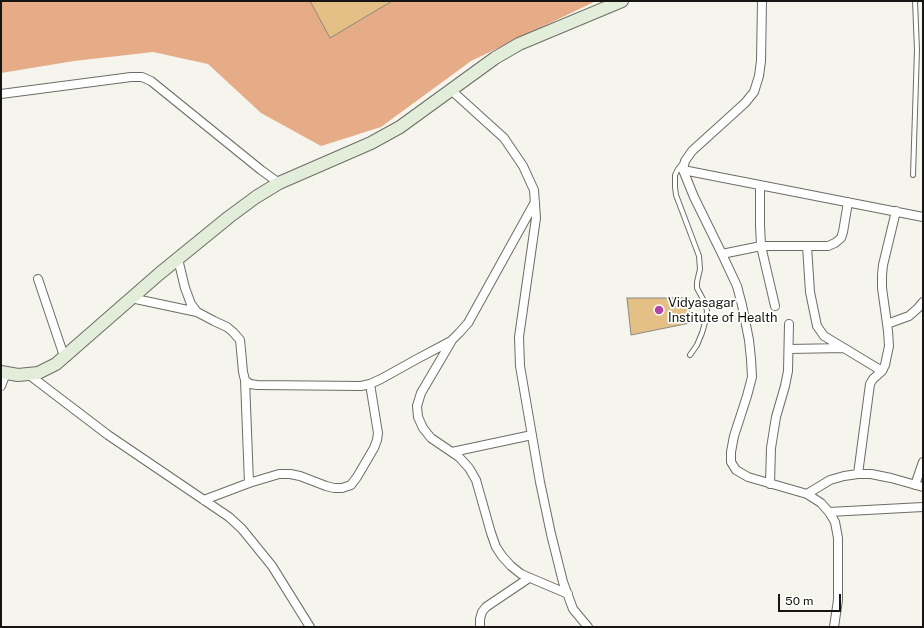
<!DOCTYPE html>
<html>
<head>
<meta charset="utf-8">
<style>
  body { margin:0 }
  #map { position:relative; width:924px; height:628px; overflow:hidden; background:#f5f5ed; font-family:"Public Sans",sans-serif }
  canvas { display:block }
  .frame { position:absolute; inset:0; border:2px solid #161513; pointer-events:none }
  .scale { position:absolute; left:778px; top:594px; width:63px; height:18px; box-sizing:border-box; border:2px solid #161513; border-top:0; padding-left:5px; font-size:12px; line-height:14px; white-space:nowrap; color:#161513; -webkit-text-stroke:3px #fffffe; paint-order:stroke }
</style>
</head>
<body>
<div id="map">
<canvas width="924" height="628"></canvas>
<div class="frame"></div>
<div class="scale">50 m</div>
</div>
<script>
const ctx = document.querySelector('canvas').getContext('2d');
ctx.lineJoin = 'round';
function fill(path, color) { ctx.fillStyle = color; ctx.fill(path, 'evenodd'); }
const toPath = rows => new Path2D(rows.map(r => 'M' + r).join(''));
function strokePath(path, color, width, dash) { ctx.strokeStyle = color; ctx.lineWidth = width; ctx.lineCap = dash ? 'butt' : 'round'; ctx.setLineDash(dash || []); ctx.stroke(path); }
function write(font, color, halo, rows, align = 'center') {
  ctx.font = font + ' "Public Sans",sans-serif'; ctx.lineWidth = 3.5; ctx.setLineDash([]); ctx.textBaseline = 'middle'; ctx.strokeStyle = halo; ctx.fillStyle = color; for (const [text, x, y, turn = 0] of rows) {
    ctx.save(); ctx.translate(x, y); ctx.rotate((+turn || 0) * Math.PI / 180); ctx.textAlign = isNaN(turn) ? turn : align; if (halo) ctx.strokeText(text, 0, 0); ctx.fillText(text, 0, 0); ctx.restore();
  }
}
fill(toPath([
  [1,1,596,1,471,61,381,127,321,146,261,113,208,64,153,52,74,61,1,73]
]), '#e6ab87');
const building = toPath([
  [310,1,392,1,330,38,310,1],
  [627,298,689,298,690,323,631,335,627,298]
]);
fill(building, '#e4c086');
strokePath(building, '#8c8882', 1);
const lane = toPath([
  [682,164,678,169,675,175,675,187,676,195,699,256,700,269,697,282,697,288,705,303,707,311,706,319,702,333,697,345,690,355],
  [913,175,917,50,915,1]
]);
const street = toPath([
  [762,1,761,61,759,76,754,92,745,103,692,151,685,161,683,170,694,197,722,254,737,286,742,305,749,340,751,359,752,377,747,396,734,436,731,452,731,462,736,470,748,477,807,494,821,503,829,512,835,522,838,538,838,600,834,627],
  [451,90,504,138,523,166,534,190,536,218,519,337,520,366,540,482,551,534,563,582,573,609,588,627],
  [1,94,131,77,142,77,151,81,261,170,279,183],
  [683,170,923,217],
  [760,185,760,225,761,246,775,306],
  [807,246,810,292,817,326,824,336,882,371],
  [722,254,761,246,828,246,835,243,841,238,843,232,848,202],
  [178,259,185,288,191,304,197,312,214,321,227,327,233,332,240,340,241,350,243,372,245,380,250,384,257,385,361,386,370,384,381,379,417,359,451,341,459,333,468,323,535,202],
  [38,279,64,356],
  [131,298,197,312],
  [887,324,909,316,918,308,923,302],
  [451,342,421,393,417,406,418,417,423,428,431,438,459,457,469,468,476,480,491,533,496,547,502,556,511,566,521,574,568,594],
  [789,349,843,348],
  [28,374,108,435,229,517,242,529,272,566,310,627],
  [245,380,249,483],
  [1,386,6,373],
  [452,452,532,435],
  [858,474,870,384,873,379,882,371,885,365,889,346,888,331,882,288,882,275,883,265,896,211],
  [770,484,771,448,776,417,785,386,788,371,789,324],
  [915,485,923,462],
  [807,494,830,480,844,476,858,474,871,474,891,478,923,487],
  [204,500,249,483,279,474,290,474,300,476,326,486,334,488,342,488,351,485,357,477,374,448,377,440,378,433,370,384],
  [829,512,923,507],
  [480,627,480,619,482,612,486,607,529,578]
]);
const secondary = toPath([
  [1,372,18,375,38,373,56,364,159,274,229,217,256,197,279,183,371,143,400,127,495,58,519,44,622,1]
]);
strokePath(lane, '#6d6d66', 6);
strokePath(street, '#6d6d66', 10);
strokePath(secondary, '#6d6d66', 14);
strokePath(lane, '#fff', 4);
strokePath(street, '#fff', 8);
strokePath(secondary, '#e2eed9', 12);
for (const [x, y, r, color] of [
  [659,310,5,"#b146a6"]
]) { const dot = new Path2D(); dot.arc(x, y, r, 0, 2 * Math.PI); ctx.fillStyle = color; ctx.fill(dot); strokePath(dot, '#fffffe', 1.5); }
write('13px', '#161513', '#fffffe', [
  ["Vidyasagar",668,303],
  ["Institute of Health",668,318]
], 'left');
</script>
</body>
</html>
